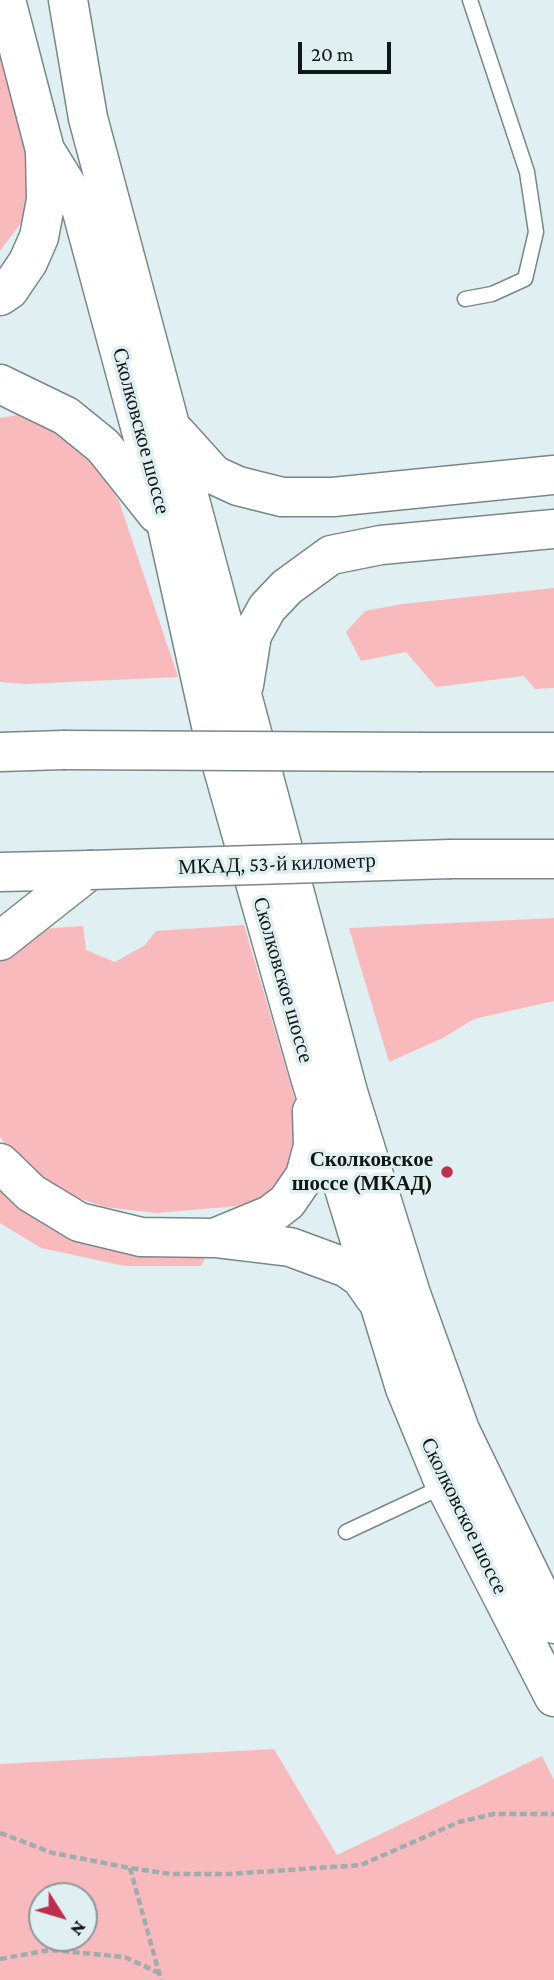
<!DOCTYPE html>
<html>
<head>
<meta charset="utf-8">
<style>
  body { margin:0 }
  #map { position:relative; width:554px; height:1980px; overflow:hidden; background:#e0eff1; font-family:"Crimson Pro",serif }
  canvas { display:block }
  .north { position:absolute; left:28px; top:1882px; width:70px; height:70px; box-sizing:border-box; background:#e0eff1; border:2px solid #8d989a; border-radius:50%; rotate:127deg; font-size:19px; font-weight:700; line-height:28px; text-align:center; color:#111617 }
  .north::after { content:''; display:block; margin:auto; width:24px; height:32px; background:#bf2e4c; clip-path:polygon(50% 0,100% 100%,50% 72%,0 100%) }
  .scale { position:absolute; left:298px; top:42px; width:93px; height:32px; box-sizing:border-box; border:4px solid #111617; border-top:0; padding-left:9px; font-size:21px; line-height:24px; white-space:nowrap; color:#111617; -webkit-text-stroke:5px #e0eff1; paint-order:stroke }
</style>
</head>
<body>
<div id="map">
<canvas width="554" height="1980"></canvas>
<div class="north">N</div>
<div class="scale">20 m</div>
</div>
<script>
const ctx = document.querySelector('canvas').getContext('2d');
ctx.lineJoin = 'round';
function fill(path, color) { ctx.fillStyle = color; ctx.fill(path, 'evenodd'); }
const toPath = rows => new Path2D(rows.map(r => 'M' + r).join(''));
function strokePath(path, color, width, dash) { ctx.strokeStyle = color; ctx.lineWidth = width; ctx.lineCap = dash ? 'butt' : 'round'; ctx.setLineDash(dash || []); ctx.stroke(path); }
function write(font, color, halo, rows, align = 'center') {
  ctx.font = font + ' "Crimson Pro",serif'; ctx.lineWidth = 7; ctx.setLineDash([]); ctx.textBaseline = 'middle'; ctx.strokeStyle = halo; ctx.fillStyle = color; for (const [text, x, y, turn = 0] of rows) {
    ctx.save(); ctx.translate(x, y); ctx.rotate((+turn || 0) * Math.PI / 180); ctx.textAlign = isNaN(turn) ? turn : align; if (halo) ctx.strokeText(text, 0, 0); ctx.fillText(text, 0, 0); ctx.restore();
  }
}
fill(toPath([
  [0,54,32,162,26,216,0,251],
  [30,413,93,459,119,501,178,677,26,684,0,682,0,418],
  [554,588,554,688,535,689,524,676,436,687,406,652,361,661,346,632,365,611,402,604],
  [554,918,554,1001,474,1019,443,1038,389,1062,349,928],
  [244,925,296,1103,294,1161,269,1195,238,1206,156,1213,105,1207,72,1196,39,1177,12,1153,0,1137,0,946,41,929,83,926,86,950,115,962,145,945,156,931],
  [0,1187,207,1254,201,1266,125,1266,41,1248,0,1223],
  [274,1749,337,1855,542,1756,554,1780,554,1980,0,1980,0,1764],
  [42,1896,84,1896,84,1938,42,1938]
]), '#f9babe');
const lane = toPath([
  [465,299,492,294,525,279,536,232,527,172,470,0],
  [346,1532,444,1486]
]);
const secondary = toPath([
  [6,0,45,150,81,208,167,527,212,730,310,1077,405,1388,445,1485,554,1697],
  [68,0,88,118,348,1092,411,1294,460,1430,554,1624],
  [0,296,9,290,28,262,39,237,46,200,45,150],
  [0,384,66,416,103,446,157,514],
  [177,434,214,475,238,486,282,497,333,497,554,475],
  [244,685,252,635,267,608,287,587,331,555,381,545,554,529],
  [0,941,90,870],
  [0,1163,31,1193,79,1222,141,1237,215,1238,290,1247,347,1268,361,1278,375,1298],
  [219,1236,270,1215,287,1202,305,1176,313,1146,312,1111]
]);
const highway = toPath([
  [0,752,63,750],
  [422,752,554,752],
  [451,859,554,859],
  [0,872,90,870]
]);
strokePath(lane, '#798789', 17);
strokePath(secondary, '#798789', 41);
strokePath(highway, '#798789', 41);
strokePath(toPath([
  [0,1833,53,1853,130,1868,172,1874,229,1874,361,1865,459,1822,494,1814,554,1814],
  [130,1868,161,1980],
  [0,1959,50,1950,125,1957,159,1973]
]), '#a0acad', 4.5, [7, 3.5]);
strokePath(lane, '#fff', 14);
strokePath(secondary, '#fff', 38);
strokePath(highway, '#fff', 38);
const highwayBridge = toPath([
  [63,750,422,752],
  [90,870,451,859]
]);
strokePath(highwayBridge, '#798789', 41, []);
strokePath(highwayBridge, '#fff', 38);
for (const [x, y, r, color] of [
  [447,1172,7,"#bf2e4c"]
]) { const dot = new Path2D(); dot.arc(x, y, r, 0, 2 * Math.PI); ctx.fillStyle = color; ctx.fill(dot); strokePath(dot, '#e0eff1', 2.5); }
write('21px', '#111617', '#e0eff1', [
  ["Сколковское шоссе",141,431,75],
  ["МКАД, 53-й километр",277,864,-2],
  ["Сколковское шоссе",283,980,74],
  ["Сколковское шоссе",464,1516,64]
]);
write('bold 21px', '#111617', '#e0eff1', [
  ["Сколковское",433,1160],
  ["шоссе (МКАД)",433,1184]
], 'right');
</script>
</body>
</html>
